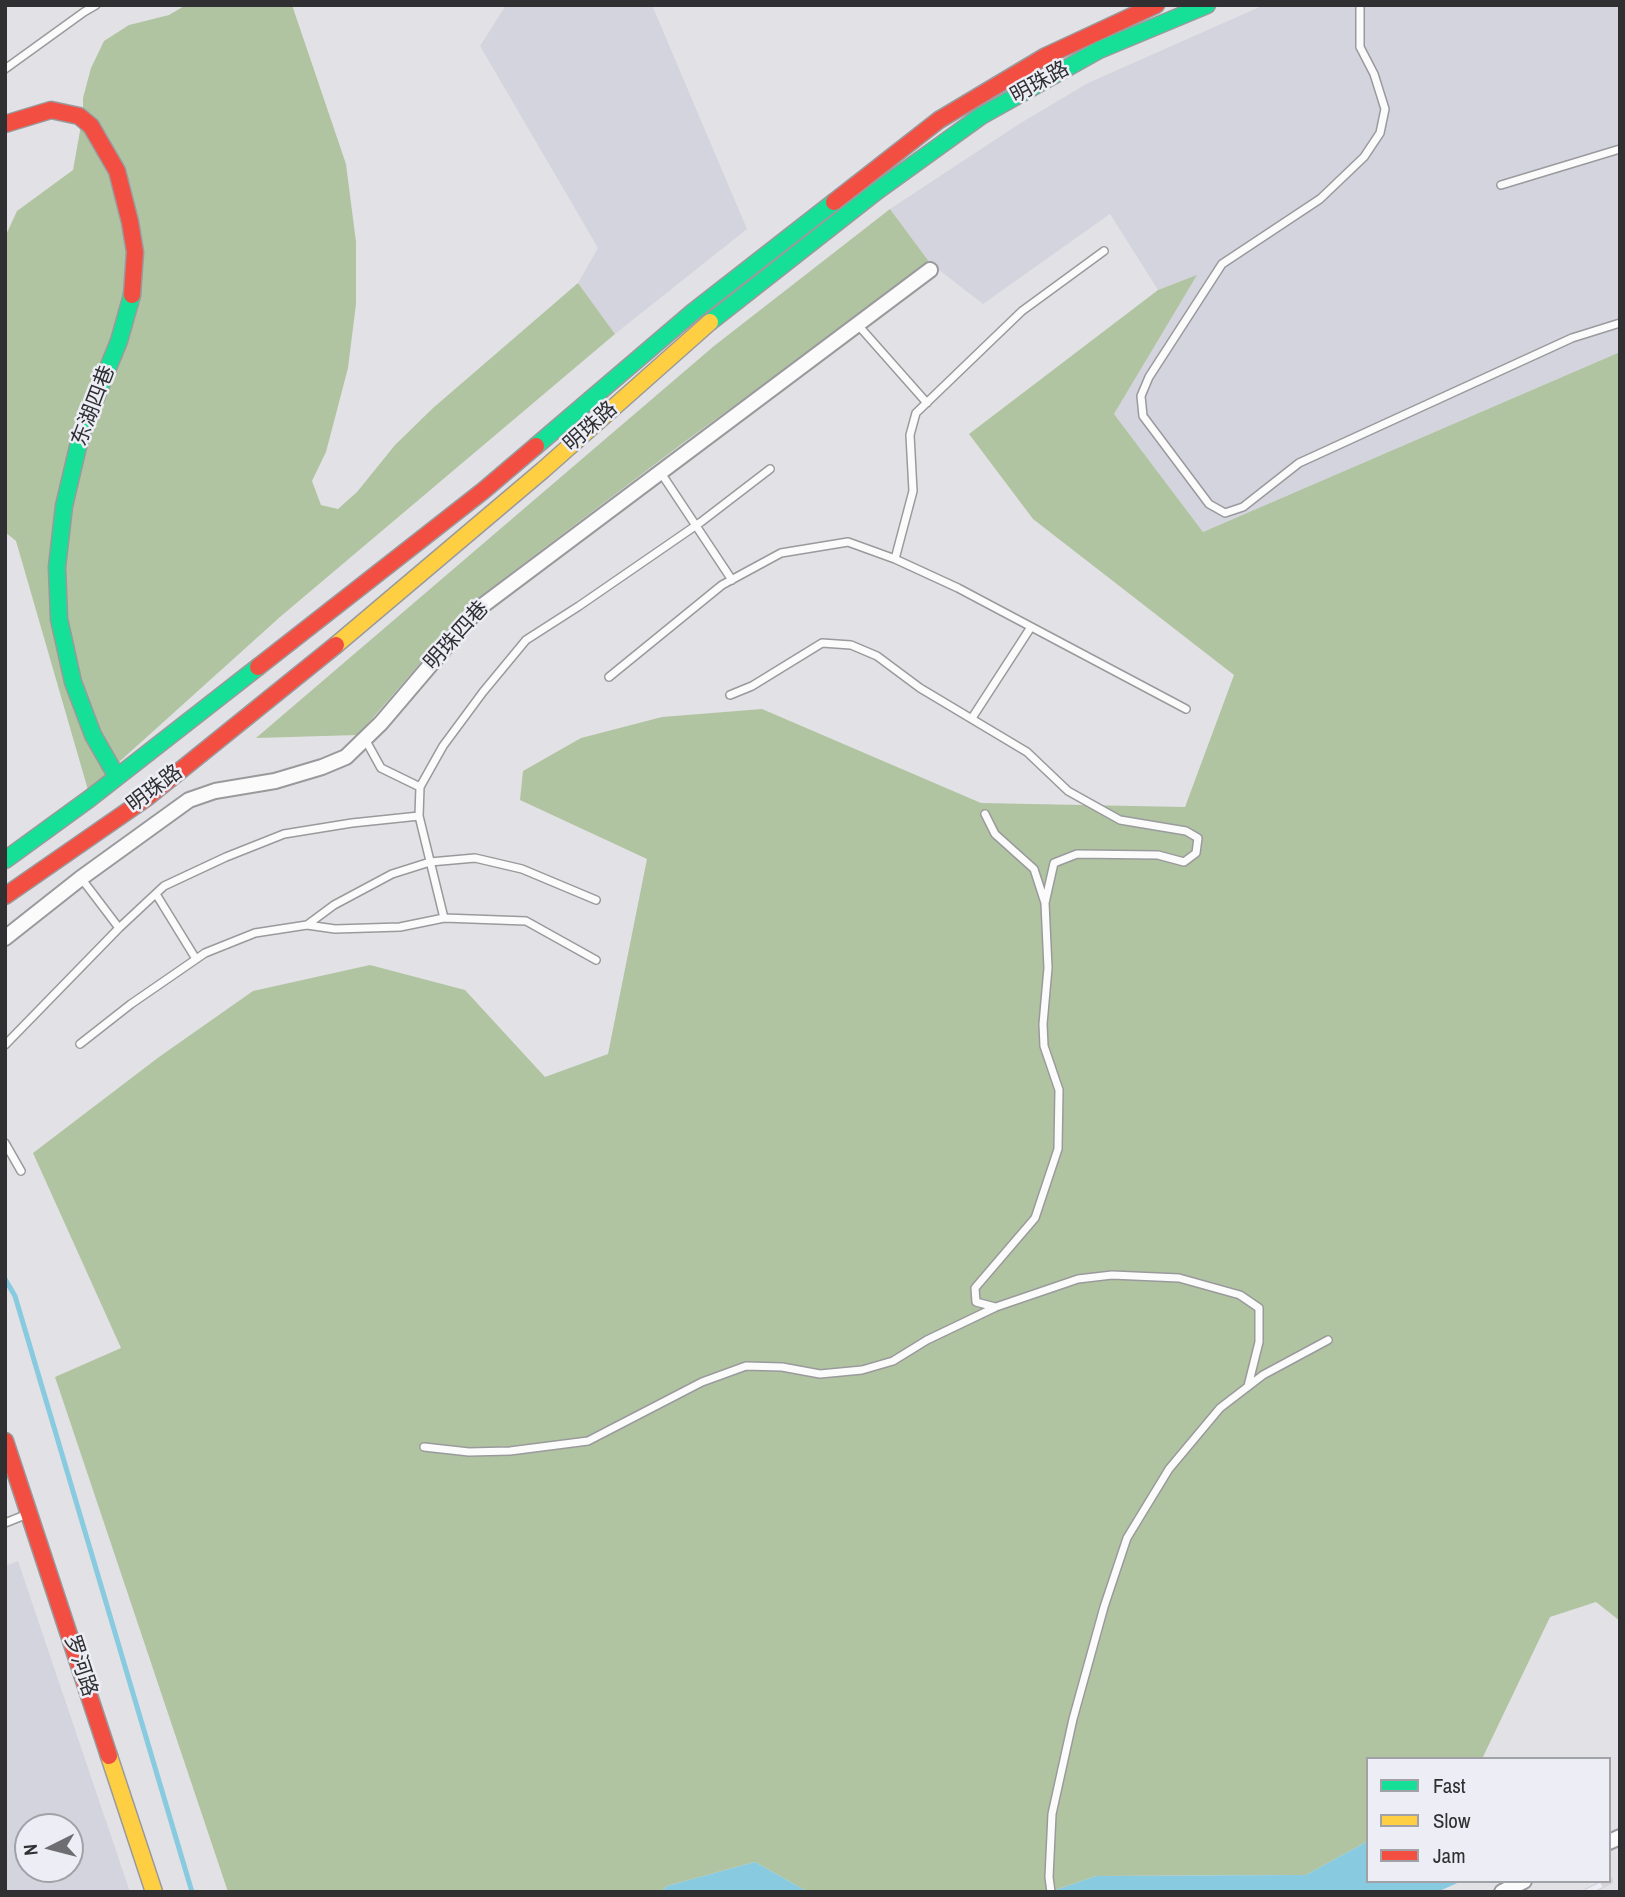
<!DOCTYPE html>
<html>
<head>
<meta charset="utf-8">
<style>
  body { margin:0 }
  #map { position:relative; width:1625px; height:1897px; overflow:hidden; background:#e2e2e6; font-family:"Archivo Narrow",sans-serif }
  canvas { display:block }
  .frame { position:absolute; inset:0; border:7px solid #303033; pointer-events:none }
  .legend { position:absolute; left:1366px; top:1757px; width:245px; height:126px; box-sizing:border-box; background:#ededf6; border:2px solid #a1a1a8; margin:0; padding:9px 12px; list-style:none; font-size:21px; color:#303033 }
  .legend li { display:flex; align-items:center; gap:14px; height:35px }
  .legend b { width:35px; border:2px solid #a1a1a8 }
  .north { position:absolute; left:14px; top:1813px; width:70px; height:70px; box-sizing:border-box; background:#ededf6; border:2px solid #a1a1a8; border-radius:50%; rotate:264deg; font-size:19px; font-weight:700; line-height:28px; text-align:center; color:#303033 }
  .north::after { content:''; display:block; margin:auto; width:24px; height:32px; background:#6e6e72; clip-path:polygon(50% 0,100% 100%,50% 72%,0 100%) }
</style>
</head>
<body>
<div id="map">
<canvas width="1625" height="1897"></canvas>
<div class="frame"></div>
<ul class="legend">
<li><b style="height:9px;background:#16e098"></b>Fast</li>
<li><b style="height:9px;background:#ffcf43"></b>Slow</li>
<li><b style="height:9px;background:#f24e42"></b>Jam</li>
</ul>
<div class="north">N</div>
</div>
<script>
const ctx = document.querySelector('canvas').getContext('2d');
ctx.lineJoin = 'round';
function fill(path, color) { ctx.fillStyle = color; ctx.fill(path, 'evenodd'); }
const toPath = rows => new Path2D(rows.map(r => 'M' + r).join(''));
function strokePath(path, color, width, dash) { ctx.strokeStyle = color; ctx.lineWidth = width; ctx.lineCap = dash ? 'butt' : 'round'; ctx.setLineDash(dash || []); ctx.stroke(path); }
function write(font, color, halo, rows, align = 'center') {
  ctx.font = font + ' "Archivo Narrow","Noto Sans SC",sans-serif'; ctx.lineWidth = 5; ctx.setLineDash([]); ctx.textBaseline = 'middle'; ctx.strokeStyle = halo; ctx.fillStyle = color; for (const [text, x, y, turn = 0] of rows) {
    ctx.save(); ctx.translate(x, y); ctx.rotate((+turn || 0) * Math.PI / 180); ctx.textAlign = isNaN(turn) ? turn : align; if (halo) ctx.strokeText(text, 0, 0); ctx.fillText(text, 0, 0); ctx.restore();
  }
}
fill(toPath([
  [506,5,652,5,747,229,615,334,578,283,598,248,480,46],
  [1264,5,1620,5,1620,352,1203,532,1114,414,1196,276,1158,290,1110,214,983,304,930,263,890,209,1019,124,1088,83],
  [18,1561,130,1892,5,1892,5,1566],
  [28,1827,70,1827,70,1869,28,1869]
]), '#d3d4de');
fill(toPath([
  [186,5,292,5,346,164,356,242,356,304,348,368,326,452,312,481,321,505,338,509,357,492,395,445,433,408,578,283,615,334,280,617,88,790,16,541,5,532,5,237,17,211,73,170,83,114,83,98,91,68,104,41,129,25,169,15],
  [890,209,930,263,683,443,474,601,358,735,256,738,714,346],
  [1197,275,1114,414,1203,532,1620,352,1620,1621,1596,1602,1550,1617,1482,1759,1368,1759,1368,1841,1306,1875,1096,1876,1050,1892,808,1892,755,1862,667,1886,661,1892,228,1892,55,1377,121,1348,33,1153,159,1057,253,991,370,965,465,990,545,1077,608,1054,647,859,520,800,523,771,581,738,662,717,762,709,981,803,1185,807,1234,675,1033,519,969,434,1158,290]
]), '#b1c4a1');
fill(toPath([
  [1368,1841,1368,1881,1462,1881,1437,1892,1050,1892,1096,1876,1306,1875],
  [755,1862,808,1892,661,1892,667,1886]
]), '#88cae0');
strokePath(toPath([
  [5,1279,15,1296,192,1892]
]), '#88cae0', 5);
const lane = toPath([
  [1360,5,1360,47,1374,74,1385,109,1380,133,1364,157,1320,199,1222,264,1149,377,1141,396,1143,416,1209,504,1225,513,1243,507,1299,463,1572,338,1620,323],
  [5,69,84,12,96,5],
  [1501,185,1620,149],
  [858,325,927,403],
  [661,473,732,580],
  [895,559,913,491,910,435,916,413,1022,311,1104,251],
  [609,677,722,585,781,553,848,542,895,559,958,588,1186,709],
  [730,695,752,686,822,643,851,645,877,656,920,688,1027,752,1068,791,1120,820,1186,831,1198,838,1196,853,1184,862,1158,855,1077,854,1054,863,1045,903],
  [972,718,1031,627],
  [365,739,381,768,420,787],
  [985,814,995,834,1034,869,1045,903,1048,968,1043,1024,1044,1046,1059,1090,1058,1149,1035,1218,975,1288,976,1302,995,1307],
  [81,878,119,928],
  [156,894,196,959],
  [444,918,419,816,420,787,443,746,483,692,526,640,579,606,701,522,770,469],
  [307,925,334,905,392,874,430,862,475,858,522,869,596,900],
  [80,1044,131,1004,205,953,255,933,307,925,335,929,400,927,444,918,526,921,596,960],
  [5,1045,119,928,164,886,226,857,284,834,352,823,419,816],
  [5,1143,21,1171],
  [424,1447,469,1452,510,1451,588,1441,702,1382,746,1366,782,1367,820,1374,862,1370,893,1361,927,1340,996,1307,1078,1279,1112,1275,1179,1278,1240,1295,1259,1308,1259,1342,1248,1386],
  [5,1523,25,1515],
  [1051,1892,1049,1877,1052,1814,1073,1719,1104,1607,1127,1538,1169,1469,1220,1408,1263,1375,1328,1340]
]);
const street = toPath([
  [5,938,81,878,189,800,215,791,275,781,322,767,346,757,381,723,478,609,930,270],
  [1609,1842,1620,1837],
  [1502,1892,1524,1881]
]);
const fast = toPath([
  [710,322,877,191,981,116,1099,50,1207,5],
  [536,446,693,312,834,202],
  [117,777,93,735,73,682,59,619,57,567,64,506,81,434,119,341,132,295],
  [5,860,89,799,258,667]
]);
const slow = toPath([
  [336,645,543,470,710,322],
  [109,1756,154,1892]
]);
const jam = toPath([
  [5,124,51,110,79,116,91,126,117,171,130,222,135,252,132,295],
  [834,202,939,120,1046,56,1156,5],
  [258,667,483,491,536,446],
  [5,896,145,799,336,645],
  [5,1441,109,1756]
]);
strokePath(lane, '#9a9a9d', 10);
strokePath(street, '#9a9a9d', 18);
strokePath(fast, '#9a9a9d', 19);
strokePath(slow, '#9a9a9d', 19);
strokePath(jam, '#9a9a9d', 19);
strokePath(lane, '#fbfbfb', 7);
strokePath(street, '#fbfbfb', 14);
strokePath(fast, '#16e098', 16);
strokePath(slow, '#ffcf43', 16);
strokePath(jam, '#f24e42', 16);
const rail = toPath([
  [1587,1892,1609,1881]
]);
strokePath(rail, '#d5d5d7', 8);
strokePath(rail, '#ededf6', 5, [16]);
write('21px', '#303033', '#ededf6', [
  ["明珠路",1040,83,-29],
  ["东湖四巷",94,406,-69],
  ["明珠路",591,427,-42],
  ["明珠四巷",457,636,-48],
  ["明珠路",155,789,-37],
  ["罗河路",80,1666,72]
]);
</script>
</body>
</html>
